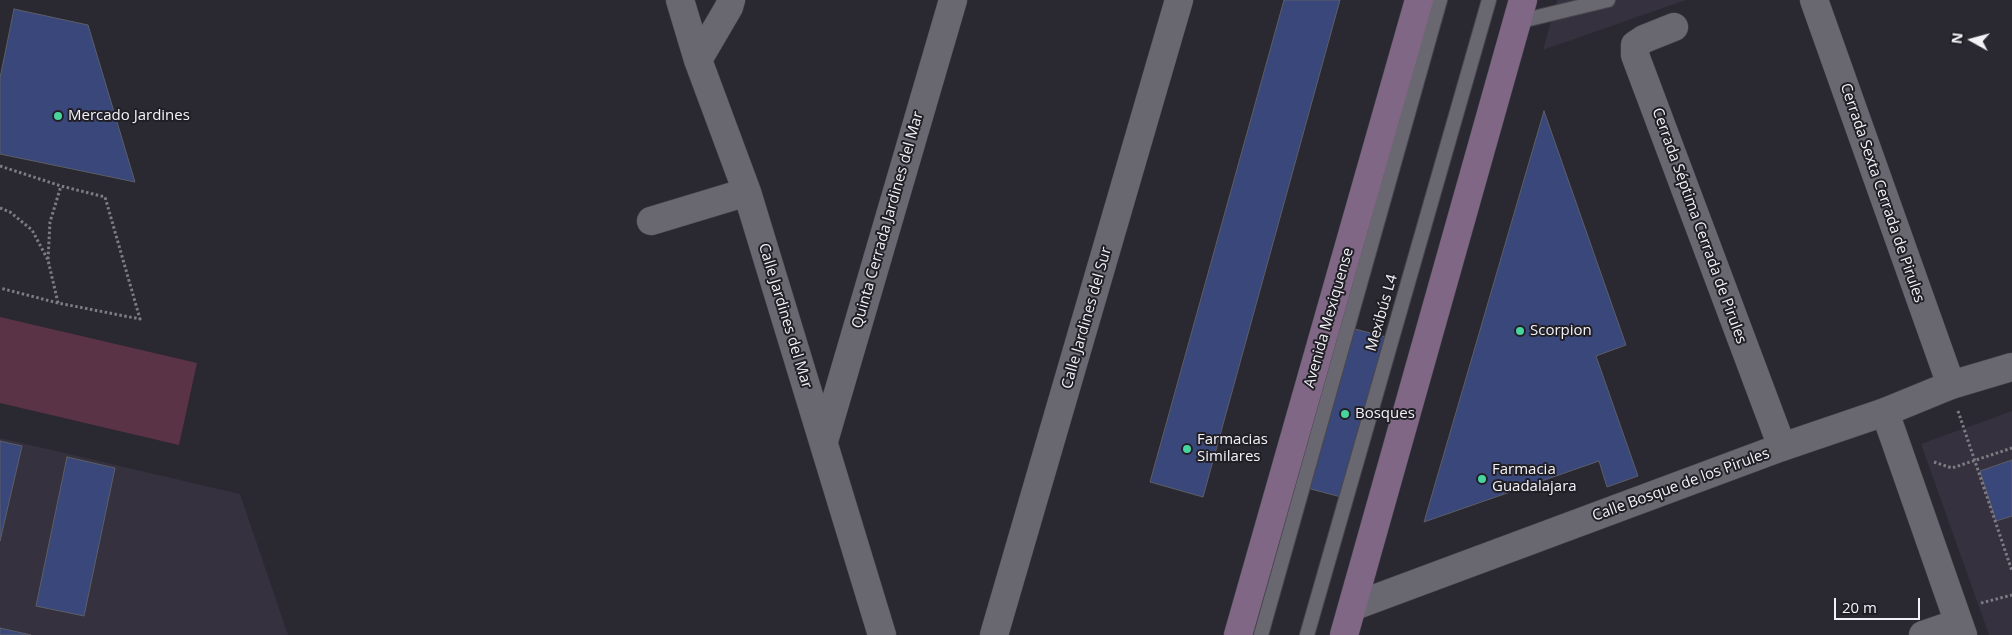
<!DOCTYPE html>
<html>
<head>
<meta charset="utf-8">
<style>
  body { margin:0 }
  #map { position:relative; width:2012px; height:635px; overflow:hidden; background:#2a2830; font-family:"Open Sans",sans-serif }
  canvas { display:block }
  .north { position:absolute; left:1947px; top:15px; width:50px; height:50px; -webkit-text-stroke:4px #211f26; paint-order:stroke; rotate:277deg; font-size:14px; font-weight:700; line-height:20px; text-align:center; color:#f3f2f7 }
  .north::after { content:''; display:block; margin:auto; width:18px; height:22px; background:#f3f2f7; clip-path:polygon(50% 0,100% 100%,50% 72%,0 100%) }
  .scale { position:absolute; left:1834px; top:598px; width:86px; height:22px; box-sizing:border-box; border:2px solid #f3f2f7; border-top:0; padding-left:6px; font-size:15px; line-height:18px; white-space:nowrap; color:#f3f2f7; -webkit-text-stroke:4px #211f26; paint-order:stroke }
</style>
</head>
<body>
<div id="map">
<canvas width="2012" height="635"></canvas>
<div class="north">N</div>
<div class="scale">20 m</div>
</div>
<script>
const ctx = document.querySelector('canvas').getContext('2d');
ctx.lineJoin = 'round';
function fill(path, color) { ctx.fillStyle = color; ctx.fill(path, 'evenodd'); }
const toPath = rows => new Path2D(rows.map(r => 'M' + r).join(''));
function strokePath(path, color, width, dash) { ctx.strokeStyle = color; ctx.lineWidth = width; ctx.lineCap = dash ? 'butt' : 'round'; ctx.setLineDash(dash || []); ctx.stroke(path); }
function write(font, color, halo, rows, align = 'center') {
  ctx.font = font + ' "Open Sans",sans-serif'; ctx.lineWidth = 4; ctx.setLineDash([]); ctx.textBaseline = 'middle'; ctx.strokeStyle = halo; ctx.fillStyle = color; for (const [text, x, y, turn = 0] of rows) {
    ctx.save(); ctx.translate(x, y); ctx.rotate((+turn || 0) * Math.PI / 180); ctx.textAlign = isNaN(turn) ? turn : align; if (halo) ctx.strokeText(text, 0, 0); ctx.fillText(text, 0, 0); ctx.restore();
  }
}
fill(toPath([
  [1557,0,1686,0,1543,50],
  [2012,411,2012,635,1989,635,1921,444],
  [0,438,240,494,288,635,0,635]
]), '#35313e');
fill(toPath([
  [0,317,197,363,179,445,0,403]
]), '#5b3346');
const building = toPath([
  [1284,0,1340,0,1203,497,1150,482,1284,0],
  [14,9,88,25,135,182,0,154,0,78,14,9],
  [1544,111,1626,345,1596,356,1638,476,1607,487,1599,461,1424,522,1544,111],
  [1351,328,1386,337,1341,497,1307,488,1351,328],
  [0,441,22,446,0,541,0,441],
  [67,457,115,468,84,616,36,606,67,457],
  [2012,460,2012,516,1996,521,1980,471,2012,460],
  [0,628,31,635,0,635,0,628]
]);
fill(building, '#39477a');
strokePath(building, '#5c5f67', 1);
const service = toPath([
  [1517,22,1608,0],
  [1261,635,1440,0],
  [1307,635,1489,0]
]);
const minor = toPath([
  [680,0,698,60,747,192,882,635],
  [1814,0,1951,385],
  [1674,27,1644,39,1635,45,1635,55,1782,447],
  [698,60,729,7,731,0],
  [651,221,747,192],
  [1885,412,1963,635],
  [824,441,953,0],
  [994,635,1179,0],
  [1923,635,1958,623]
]);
const tertiary = toPath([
  [1352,607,1782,447,1885,412,1951,385,2012,367]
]);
const secondary = toPath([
  [1238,635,1419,0],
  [1344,635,1523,0]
]);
strokePath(service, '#49474e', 16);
strokePath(minor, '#49474e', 29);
strokePath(tertiary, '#49474e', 29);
strokePath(secondary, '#49474e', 29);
strokePath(toPath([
  [0,166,61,186,105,197,140,319,58,303,0,288],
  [0,208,10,212,32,230,48,260],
  [58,303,48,260,50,222,61,186],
  [1958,411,2012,571],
  [1934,462,1952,468,2012,448],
  [1981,603,2012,595]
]), '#7d7c82', 3, [2.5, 2.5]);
strokePath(service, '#69676f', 14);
strokePath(minor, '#69676f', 28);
strokePath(tertiary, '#69676f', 28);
strokePath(secondary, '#7f6785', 28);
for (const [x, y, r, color] of [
  [58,116,5,"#48d49d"],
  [1520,331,5,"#48d49d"],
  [1345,414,5,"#48d49d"],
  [1187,449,5,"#48d49d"],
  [1482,479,5,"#48d49d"]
]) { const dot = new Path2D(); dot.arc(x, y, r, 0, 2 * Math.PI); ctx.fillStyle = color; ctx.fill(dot); strokePath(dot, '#211f26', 2); }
write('15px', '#f3f2f7', '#211f26', [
  ["Mercado Jardines",68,116],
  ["Scorpion",1530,331],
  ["Bosques",1355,414],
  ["Farmacias",1197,440],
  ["Similares",1197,457],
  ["Farmacia",1492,470],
  ["Guadalajara",1492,487]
], 'left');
write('15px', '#f3f2f7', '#211f26', [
  ["Cerrada Sexta Cerrada de Pirules",1882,193,71],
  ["Quinta Cerrada Jardines del Mar",888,220,-74],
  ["Cerrada Séptima Cerrada de Pirules",1699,226,70],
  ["Mexibús L4",1382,313,-74],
  ["Calle Jardines del Mar",785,316,73],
  ["Calle Jardines del Sur",1087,318,-74],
  ["Avenida Mexiquense",1329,318,-74],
  ["Calle Bosque de los Pirules",1681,485,-20]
]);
</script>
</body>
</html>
